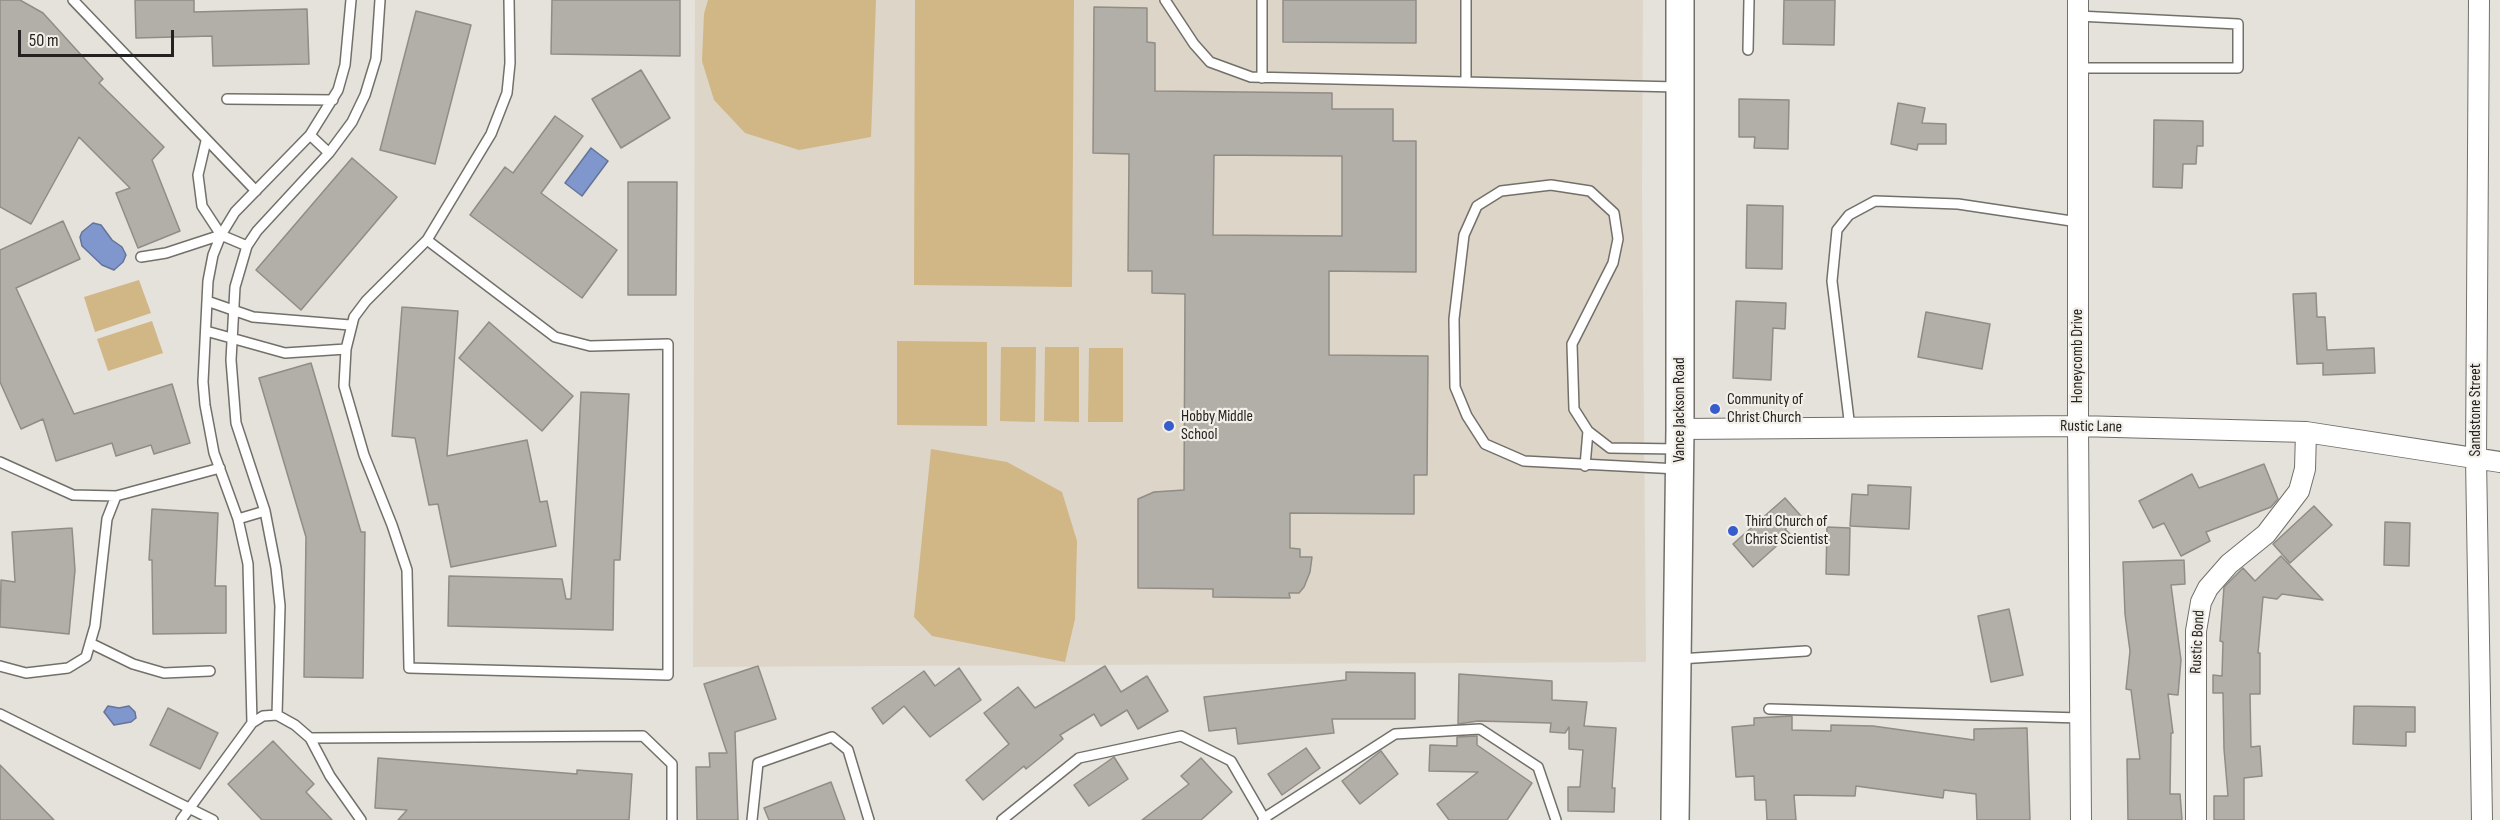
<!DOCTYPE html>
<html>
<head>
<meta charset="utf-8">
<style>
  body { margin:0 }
  #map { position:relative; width:2500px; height:820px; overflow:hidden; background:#e5e1db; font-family:"Sofia Sans Condensed",sans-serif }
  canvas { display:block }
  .scale { position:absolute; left:18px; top:30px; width:156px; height:27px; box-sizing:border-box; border:3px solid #242220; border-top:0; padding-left:8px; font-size:18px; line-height:21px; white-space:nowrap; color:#242220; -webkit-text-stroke:4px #f2eee8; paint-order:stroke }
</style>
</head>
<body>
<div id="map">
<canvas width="2500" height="820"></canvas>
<div class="scale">50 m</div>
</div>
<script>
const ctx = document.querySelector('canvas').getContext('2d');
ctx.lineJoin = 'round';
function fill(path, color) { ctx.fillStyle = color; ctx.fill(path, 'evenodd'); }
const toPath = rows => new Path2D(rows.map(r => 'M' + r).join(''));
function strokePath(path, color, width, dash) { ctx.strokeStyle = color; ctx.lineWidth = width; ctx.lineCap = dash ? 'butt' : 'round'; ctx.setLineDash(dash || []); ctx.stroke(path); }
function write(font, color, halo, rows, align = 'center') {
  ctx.font = font + ' "Sofia Sans Condensed",sans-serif'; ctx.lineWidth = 4.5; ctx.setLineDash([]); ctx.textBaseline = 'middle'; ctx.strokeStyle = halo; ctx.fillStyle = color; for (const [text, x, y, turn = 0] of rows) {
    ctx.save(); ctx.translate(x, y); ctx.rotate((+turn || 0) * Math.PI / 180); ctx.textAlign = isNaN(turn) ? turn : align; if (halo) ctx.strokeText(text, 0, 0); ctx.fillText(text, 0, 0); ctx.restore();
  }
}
fill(toPath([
  [695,0,1643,0,1642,190,1646,662,693,667]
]), '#ddd5c8');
fill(toPath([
  [708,0,876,0,871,137,799,150,745,133,714,100,702,61,704,14],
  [915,0,1074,0,1072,287,914,285],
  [139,280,151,313,95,332,84,297],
  [152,321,163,353,108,371,97,339],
  [897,341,987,342,987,426,897,425],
  [1001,347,1036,347,1035,422,1000,421],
  [1045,347,1079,347,1079,422,1044,421],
  [1089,348,1123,348,1123,422,1088,422],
  [931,449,1007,462,1062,492,1077,541,1075,619,1065,662,932,636,914,617]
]), '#d1b686');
const water = toPath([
  [591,148,608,161,582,196,565,183,591,148],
  [93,223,101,225,112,240,122,247,126,255,123,262,114,270,102,265,82,246,80,237,82,232,93,223],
  [108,706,119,708,129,706,135,712,136,718,131,722,114,725,104,712,108,706]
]);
fill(water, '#8097cd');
strokePath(water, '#647499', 1.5);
const building = toPath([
  [0,0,20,0,43,13,103,79,99,83,164,147,152,160,180,231,138,248,116,193,130,188,79,137,31,224,0,207,0,0],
  [135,0,194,0,194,12,307,9,309,64,213,66,212,36,136,38,135,0],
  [552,0,680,0,680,56,551,54,552,0],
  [1283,0,1416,0,1416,43,1283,42,1283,0],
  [1784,0,1835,0,1834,45,1783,44,1784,0],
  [1094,7,1147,8,1147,42,1155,43,1155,91,1332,93,1332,109,1393,109,1393,141,1416,141,1416,272,1329,271,1329,355,1428,356,1427,475,1414,475,1414,514,1290,513,1290,548,1300,549,1300,557,1312,557,1310,572,1304,587,1299,593,1289,593,1290,598,1213,597,1213,589,1138,588,1138,499,1154,492,1184,490,1185,294,1152,293,1152,271,1128,271,1129,154,1093,153,1094,7],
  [1214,155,1342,156,1342,236,1213,235,1214,155],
  [416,11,471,25,435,164,380,150,416,11],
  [641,70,670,118,621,148,592,99,641,70],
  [1739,99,1789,100,1788,149,1754,148,1755,137,1739,137,1739,99],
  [1898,103,1925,108,1922,123,1946,124,1946,144,1918,144,1917,150,1891,144,1898,103],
  [555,116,583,136,541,193,617,250,582,298,470,215,505,167,513,173,555,116],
  [2154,120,2203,121,2203,146,2197,146,2196,164,2183,164,2182,188,2153,187,2154,120],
  [352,158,397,197,301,310,256,270,352,158],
  [628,182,677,182,676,295,628,295,628,182],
  [1747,205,1783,206,1782,269,1746,268,1747,205],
  [63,221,80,259,16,288,74,414,172,384,190,443,154,454,151,445,116,456,112,443,56,461,43,419,21,429,0,382,0,250,63,221],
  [2316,293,2317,317,2325,317,2327,350,2374,348,2375,373,2323,375,2323,363,2297,364,2293,294,2316,293],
  [1736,301,1786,303,1785,329,1773,328,1771,380,1733,378,1736,301],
  [402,307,458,311,447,456,527,440,540,502,547,501,556,546,451,567,438,504,429,505,415,438,392,436,402,307],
  [1926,312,1990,324,1982,369,1918,357,1926,312],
  [489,322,573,396,542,431,459,358,489,322],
  [311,363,361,532,365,532,363,678,304,677,306,537,259,378,311,363],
  [581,392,629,394,620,560,614,560,613,630,448,626,449,576,562,579,566,599,571,599,581,392],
  [2264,464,2278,499,2271,507,2206,532,2210,541,2181,556,2164,523,2153,528,2139,501,2192,474,2199,488,2264,464],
  [1868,485,1911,487,1909,529,1850,526,1852,494,1868,495,1868,485],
  [1785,498,1801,516,1785,529,1790,534,1753,567,1733,544,1785,498],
  [2314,506,2332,525,2290,563,2273,544,2314,506],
  [152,509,218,513,215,586,226,586,226,633,153,634,152,560,149,560,152,509],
  [2385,522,2410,523,2409,566,2384,565,2385,522],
  [1827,527,1850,528,1849,575,1826,574,1827,527],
  [72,528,75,570,69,634,0,627,1,580,15,582,12,532,72,528],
  [2281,556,2323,600,2282,594,2277,599,2263,597,2258,653,2260,653,2260,694,2250,694,2251,747,2260,746,2262,776,2244,778,2244,820,2214,820,2214,796,2228,796,2224,749,2223,693,2213,693,2213,675,2222,676,2223,642,2220,641,2224,587,2243,568,2255,581,2281,556],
  [2184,560,2185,584,2171,585,2181,660,2178,695,2168,694,2173,733,2171,733,2170,794,2180,794,2182,820,2128,820,2127,759,2140,759,2131,690,2126,689,2130,651,2125,614,2123,562,2184,560],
  [2009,609,2023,675,1991,682,1978,616,2009,609],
  [758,666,776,719,735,732,738,820,697,820,696,767,710,767,709,753,727,753,704,684,758,666],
  [1105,666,1121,692,1147,676,1168,711,1138,729,1127,710,1101,726,1094,714,1060,735,1063,739,1026,769,1024,766,983,800,966,780,1009,744,984,713,1018,687,1035,708,1105,666],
  [959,668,981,700,930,737,904,706,883,724,872,708,924,671,935,686,959,668],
  [1346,672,1415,673,1415,719,1332,719,1334,733,1238,744,1236,728,1209,731,1204,697,1346,680,1346,672],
  [1459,674,1552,681,1552,700,1587,702,1584,726,1616,728,1612,788,1615,788,1614,812,1568,811,1568,787,1580,787,1583,750,1569,749,1569,727,1565,733,1550,732,1551,723,1478,721,1458,724,1459,674],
  [2354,706,2415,707,2415,732,2406,732,2406,746,2353,744,2354,706],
  [168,708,218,733,200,769,150,745,168,708],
  [1792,716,1792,730,1831,731,1831,725,1873,726,1974,740,1974,729,2027,728,2030,820,1977,820,1976,794,1944,790,1943,798,1856,786,1855,796,1794,795,1796,820,1767,820,1766,800,1755,800,1754,776,1736,777,1732,727,1754,725,1754,718,1792,716],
  [1477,736,1477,745,1532,783,1507,820,1449,820,1437,804,1478,772,1429,771,1430,745,1457,746,1457,737,1477,736],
  [273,741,314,784,306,792,332,820,262,820,228,784,273,741],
  [1306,748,1320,768,1282,795,1268,774,1306,748],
  [1381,751,1398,774,1360,804,1342,781,1381,751],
  [1114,757,1128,779,1089,806,1074,785,1114,757],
  [378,758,577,774,577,770,632,774,629,820,398,820,407,810,375,808,378,758],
  [1201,758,1232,792,1201,820,1142,820,1189,784,1181,776,1201,758],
  [0,765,54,820,0,820,0,765],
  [831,782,845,820,769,820,764,808,831,782]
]);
fill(building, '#b2afa8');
strokePath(building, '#908c86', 1.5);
const service = toPath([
  [73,0,256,191],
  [1165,0,1194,44,1210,62,1251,77,1677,87],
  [1466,0,1466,82],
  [1748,50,1749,0],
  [2078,68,2238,68,2238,24,2078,16],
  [1262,78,1262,0],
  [227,99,333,100],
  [310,135,329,153],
  [206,141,198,175,202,206,221,235,247,246],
  [427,240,555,337,590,346,668,344,668,675,409,668,407,570,392,525,364,455,344,386,346,349,354,317,366,301,427,240,491,134,507,93,510,63,509,0],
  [141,257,166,253,221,235],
  [207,301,253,317,350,325],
  [206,331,285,353,346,349],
  [1850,428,1832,281,1837,230,1849,215,1875,201,1958,204,2078,222],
  [1678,449,1610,448,1588,431,1574,409,1572,344,1613,263,1618,239,1614,213,1590,191,1551,185,1501,191,1477,206,1464,235,1454,319,1455,387,1467,416,1485,444,1524,461,1678,469],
  [0,462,73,495,116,496,220,468],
  [1585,466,1588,431],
  [238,519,265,511],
  [90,643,133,664,164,673,210,671],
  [1679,659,1806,651],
  [0,666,26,673,68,668,86,657,95,626,107,519,116,496],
  [1769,709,2080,718],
  [0,714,213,820],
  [277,715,280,606,276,568,265,511,236,423,231,360,235,287,247,246,257,231,329,153,352,122,365,95,376,59,380,0],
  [252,723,248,564,238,519,214,453,205,405,203,382,208,281,213,255,221,235,235,212,310,135,338,90,345,65,351,0],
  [310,738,643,736,672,764,672,820],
  [181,820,252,723,263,716,277,715,295,725,310,738,330,776,361,820],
  [752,820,758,763,832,737,848,750,869,820],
  [1002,820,1079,758,1181,736,1231,761,1264,818,1263,820],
  [1266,820,1264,818,1395,734,1480,729,1538,767,1556,820]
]);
const minor = toPath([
  [2078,0,2078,426,2081,820],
  [2479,0,2476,458,2482,820],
  [1680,429,2078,426,2306,432,2500,462],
  [2196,820,2196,631,2201,602,2208,588,2229,564,2266,534,2299,491,2305,469,2306,432]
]);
const secondary = toPath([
  [1675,820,1680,429,1680,0]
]);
strokePath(service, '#73706a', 12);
strokePath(minor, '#73706a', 22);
strokePath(secondary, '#73706a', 30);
strokePath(service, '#fff', 9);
strokePath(minor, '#fff', 20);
strokePath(secondary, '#fff', 27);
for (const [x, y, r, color] of [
  [1715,409,6,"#375ccc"],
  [1169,426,6,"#375ccc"],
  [1733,531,6,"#375ccc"]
]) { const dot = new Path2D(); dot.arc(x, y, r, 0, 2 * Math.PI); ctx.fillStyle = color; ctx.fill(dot); strokePath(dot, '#f2eee8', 2); }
write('16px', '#242220', '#f2eee8', [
  ["Honeycomb Drive",2078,356,-90],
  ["Vance Jackson Road",1680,410,-90],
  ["Sandstone Street",2476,410,-90],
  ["Rustic Lane",2091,427,1],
  ["Rustic Bond",2198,642,-87]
]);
write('16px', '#242220', '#f2eee8', [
  ["Community of",1727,400],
  ["Christ Church",1727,418],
  ["Hobby Middle",1181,417],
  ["School",1181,435],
  ["Third Church of",1745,522],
  ["Christ Scientist",1745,540]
], 'left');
</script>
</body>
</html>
